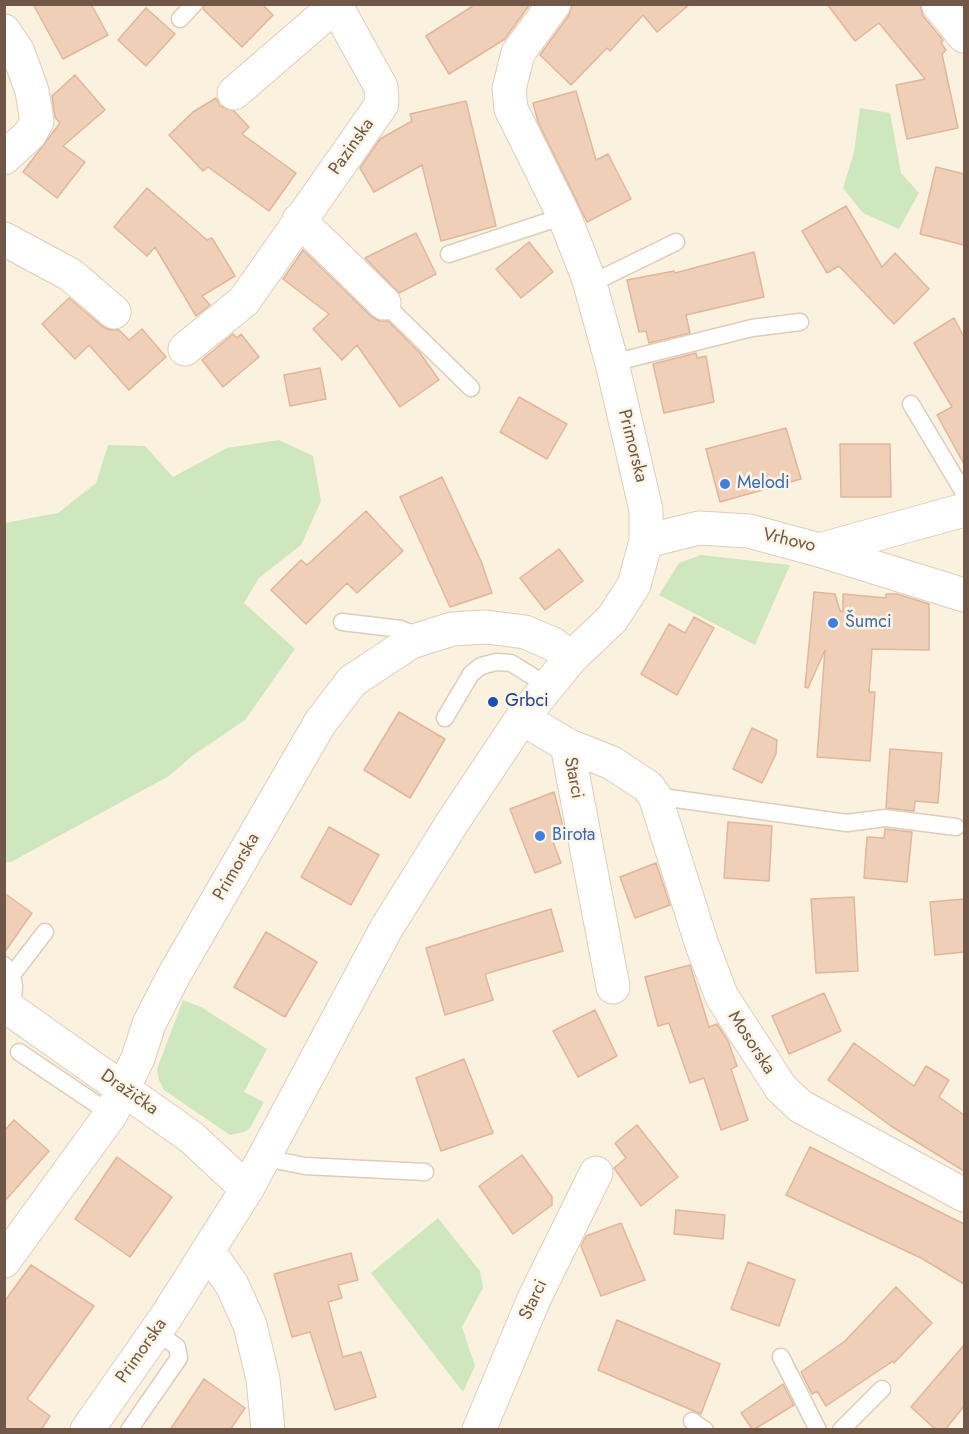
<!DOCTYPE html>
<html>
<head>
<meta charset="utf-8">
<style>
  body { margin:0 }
  #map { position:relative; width:969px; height:1434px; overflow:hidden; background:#fbf1df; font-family:Jost,sans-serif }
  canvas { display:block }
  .frame { position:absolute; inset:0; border:6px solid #705748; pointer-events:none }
</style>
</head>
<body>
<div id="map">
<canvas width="969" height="1434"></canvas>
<div class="frame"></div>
</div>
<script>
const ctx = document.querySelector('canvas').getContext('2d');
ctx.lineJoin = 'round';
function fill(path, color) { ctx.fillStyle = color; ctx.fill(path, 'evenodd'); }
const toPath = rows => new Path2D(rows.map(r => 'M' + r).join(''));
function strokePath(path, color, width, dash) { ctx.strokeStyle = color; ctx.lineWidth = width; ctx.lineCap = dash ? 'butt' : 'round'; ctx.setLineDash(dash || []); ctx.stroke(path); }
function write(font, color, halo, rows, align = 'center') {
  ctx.font = font + ' Jost,sans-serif'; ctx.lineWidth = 5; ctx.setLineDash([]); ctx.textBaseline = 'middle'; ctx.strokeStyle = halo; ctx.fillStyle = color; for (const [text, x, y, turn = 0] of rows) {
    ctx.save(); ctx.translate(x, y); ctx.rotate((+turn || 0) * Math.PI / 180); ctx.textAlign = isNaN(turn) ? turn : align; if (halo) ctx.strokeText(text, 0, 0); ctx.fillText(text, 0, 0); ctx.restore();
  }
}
fill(toPath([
  [860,108,890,113,901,173,919,193,899,229,863,213,843,188,854,152],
  [279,440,313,456,321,501,301,545,259,578,244,603,295,649,245,720,192,756,169,776,11,862,5,862,5,523,58,513,96,483,108,445,145,446,173,477,227,448],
  [701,555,790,565,755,645,659,595,679,563],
  [183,1000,201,1007,267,1049,244,1092,264,1102,250,1128,244,1132,230,1135,164,1090,159,1080,157,1069],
  [438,1218,480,1271,483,1288,462,1327,475,1366,463,1392,371,1273]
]), '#cfe7bf');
const building = toPath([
  [33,4,91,4,108,35,63,59,33,4],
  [204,4,262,4,273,15,242,47,203,9,204,4],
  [476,4,530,4,505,39,449,74,426,36,476,4],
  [572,4,690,4,657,32,643,15,610,51,607,48,571,85,540,55,569,15,572,4],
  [827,4,920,4,923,16,943,40,941,43,946,50,942,54,958,128,907,139,896,85,925,79,879,23,855,41,827,4],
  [146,8,175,34,146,66,118,40,146,8],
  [75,75,105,110,63,146,85,162,57,198,23,172,60,123,55,117,52,96,75,75],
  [576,91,596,160,608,154,631,199,587,222,538,122,533,103,576,91],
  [216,98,220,106,234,111,249,127,242,134,296,173,269,211,208,167,203,171,169,135,193,112,216,98],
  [466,101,496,226,441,241,422,165,374,192,360,168,380,139,412,121,410,114,466,101],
  [936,167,964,174,964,245,920,234,936,167],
  [147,188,207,240,212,238,235,276,202,296,210,305,196,316,155,247,147,256,114,227,147,188],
  [846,206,882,267,895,253,929,289,894,324,839,266,827,273,802,231,846,206],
  [416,233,436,274,399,293,365,258,416,233],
  [529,242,553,272,521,298,496,269,529,242],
  [303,250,371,316,379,321,388,321,420,353,439,380,400,407,357,345,342,360,313,329,329,314,283,279,303,250],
  [754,252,764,297,686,315,690,333,649,343,646,331,639,332,627,280,674,271,675,273,754,252],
  [69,298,102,326,110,330,119,330,129,340,142,329,166,357,129,390,89,345,75,359,42,324,69,298],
  [954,318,964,337,964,464,937,415,952,407,914,343,954,318],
  [233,334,237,338,241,334,259,357,223,387,202,360,233,334],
  [696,353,697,358,706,356,714,402,664,413,653,364,696,353],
  [320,368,326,399,290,406,284,375,320,368],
  [519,397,567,424,547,459,500,432,519,397],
  [786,428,801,479,720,502,706,449,786,428],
  [840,444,890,444,891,497,841,497,840,444],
  [442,477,481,561,492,593,450,607,400,497,442,477],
  [366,511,403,551,357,593,347,583,306,624,271,590,301,560,307,565,366,511],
  [559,549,583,581,545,610,520,578,559,549],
  [814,592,835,594,840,611,843,611,843,594,886,598,886,594,897,594,929,604,929,650,872,649,869,692,875,692,870,761,817,757,825,650,808,688,805,687,814,592],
  [694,617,714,628,677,695,641,674,669,624,685,633,694,617],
  [399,712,445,739,410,798,364,770,399,712],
  [752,728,777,740,776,754,762,783,733,769,752,728],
  [890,749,942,753,938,803,915,801,914,811,886,808,890,749],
  [554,792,565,834,552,839,561,863,535,873,510,809,554,792],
  [728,822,772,826,769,881,724,878,728,822],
  [329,827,379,855,351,905,301,877,329,827],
  [885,829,912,832,907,882,864,878,867,837,884,838,885,829],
  [656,863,670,905,635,918,620,877,656,863],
  [4,893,32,913,4,953,4,893],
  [854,897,858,971,816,973,811,899,854,897],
  [964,899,964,952,935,955,930,902,964,899],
  [551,909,563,951,485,974,493,1000,445,1015,426,948,551,909],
  [266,932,317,962,285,1017,234,987,266,932],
  [690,965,709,1027,717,1024,728,1041,737,1066,731,1069,748,1120,721,1130,704,1078,690,1083,669,1023,658,1026,645,977,690,965],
  [824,993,841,1031,789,1054,772,1016,824,993],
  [595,1010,617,1056,578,1077,553,1031,595,1010],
  [854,1043,914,1086,926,1066,949,1080,939,1097,964,1115,964,1171,891,1126,828,1080,854,1043],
  [464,1059,493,1133,441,1151,416,1078,464,1059],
  [14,1120,49,1151,4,1202,4,1131,14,1120],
  [637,1125,678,1177,641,1206,614,1168,626,1158,615,1143,637,1125],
  [810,1147,964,1224,964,1284,921,1258,786,1195,810,1147],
  [522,1155,552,1197,552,1205,513,1234,479,1186,522,1155],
  [117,1157,172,1197,130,1257,75,1219,117,1157],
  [676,1210,725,1215,723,1239,674,1234,676,1210],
  [621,1223,645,1280,601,1296,581,1246,586,1236,621,1223],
  [351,1253,358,1280,338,1285,342,1298,328,1302,343,1357,361,1352,376,1397,335,1410,310,1332,292,1337,274,1274,351,1253],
  [748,1262,795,1280,779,1326,731,1309,748,1262],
  [31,1265,94,1306,27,1399,50,1416,41,1430,4,1430,4,1302,31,1265],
  [896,1287,932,1323,894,1363,893,1361,826,1406,817,1391,812,1394,801,1372,845,1341,896,1287],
  [617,1320,720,1364,701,1414,598,1370,617,1320],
  [964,1345,964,1406,945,1430,936,1430,911,1407,964,1345],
  [204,1379,245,1408,230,1430,170,1430,204,1379],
  [783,1384,794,1405,753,1430,741,1413,783,1384]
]);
fill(building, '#efcfb8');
strokePath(building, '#e1b699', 1.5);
const service = toPath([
  [180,19,194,4],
  [449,254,564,216],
  [590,284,676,242],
  [384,303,471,388],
  [612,363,752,328,800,322],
  [911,404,964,493],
  [342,622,401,629,420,637],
  [445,718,471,674,481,666,496,662,511,663,548,686],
  [655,796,847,823,885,818,956,827],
  [4,965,12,975,14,986,12,1011],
  [12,975,45,932],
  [19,1052,111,1114],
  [265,1158,305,1166,425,1172],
  [781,1357,818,1430],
  [692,1421,705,1430],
  [129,1430,179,1358,177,1347,156,1331],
  [841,1430,882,1389]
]);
const minor = toPath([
  [938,4,964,36],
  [4,31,18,52,32,91,37,121,30,134,4,158],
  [234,93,336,5],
  [299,220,384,303],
  [4,239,71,275,114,312],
  [185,349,244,301,382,104,381,87,335,4],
  [646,541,699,528,749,531,819,550,964,595],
  [819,550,964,510],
  [522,718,567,745,612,763,647,786,655,796,702,945,722,997,781,1088,800,1106,964,1195],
  [567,745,613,987],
  [4,1005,191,1137,247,1189],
  [209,1252,232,1285,250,1325,263,1379,268,1430],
  [4,1261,111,1114,138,1058,149,1024,174,975,320,723,352,681,411,642,452,629,486,627,525,632,553,644,571,658],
  [479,1430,534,1299,596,1173]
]);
const tertiary = toPath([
  [87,1430,166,1317,247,1189,386,929,452,823,522,718,571,658,612,619,634,585,646,541,646,510,612,363,588,277,564,216,511,109,509,89,518,53,554,4]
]);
strokePath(service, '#decdbc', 19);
strokePath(minor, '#decdbc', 35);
strokePath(tertiary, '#decdbc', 35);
strokePath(service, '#fff', 16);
strokePath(minor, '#fff', 33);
strokePath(tertiary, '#fff', 33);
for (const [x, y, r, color] of [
  [725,484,6,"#3f7fe0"],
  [833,623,6,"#3f7fe0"],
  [493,702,6,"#1a4fb4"],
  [540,836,6,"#3f7fe0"]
]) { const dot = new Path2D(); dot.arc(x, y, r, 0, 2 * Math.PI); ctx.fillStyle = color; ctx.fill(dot); strokePath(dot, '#fef5e5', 2); }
write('18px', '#705748', '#fef5e5', [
  ["Pazinska",352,147,-55],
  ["Primorska",632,446,76],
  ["Vrhovo",789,541,13],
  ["Starci",573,778,79],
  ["Primorska",237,867,-60],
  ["Mosorska",751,1043,57],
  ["Dražička",129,1093,35],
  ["Starci",534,1300,-65],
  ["Primorska",142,1351,-55]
]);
write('18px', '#366cbe', '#fef5e5', [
  ["Melodi",737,484],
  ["Šumci",845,623],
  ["Birota",552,836]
], 'left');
write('18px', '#164399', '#fef5e5', [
  ["Grbci",505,702]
], 'left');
</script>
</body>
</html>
